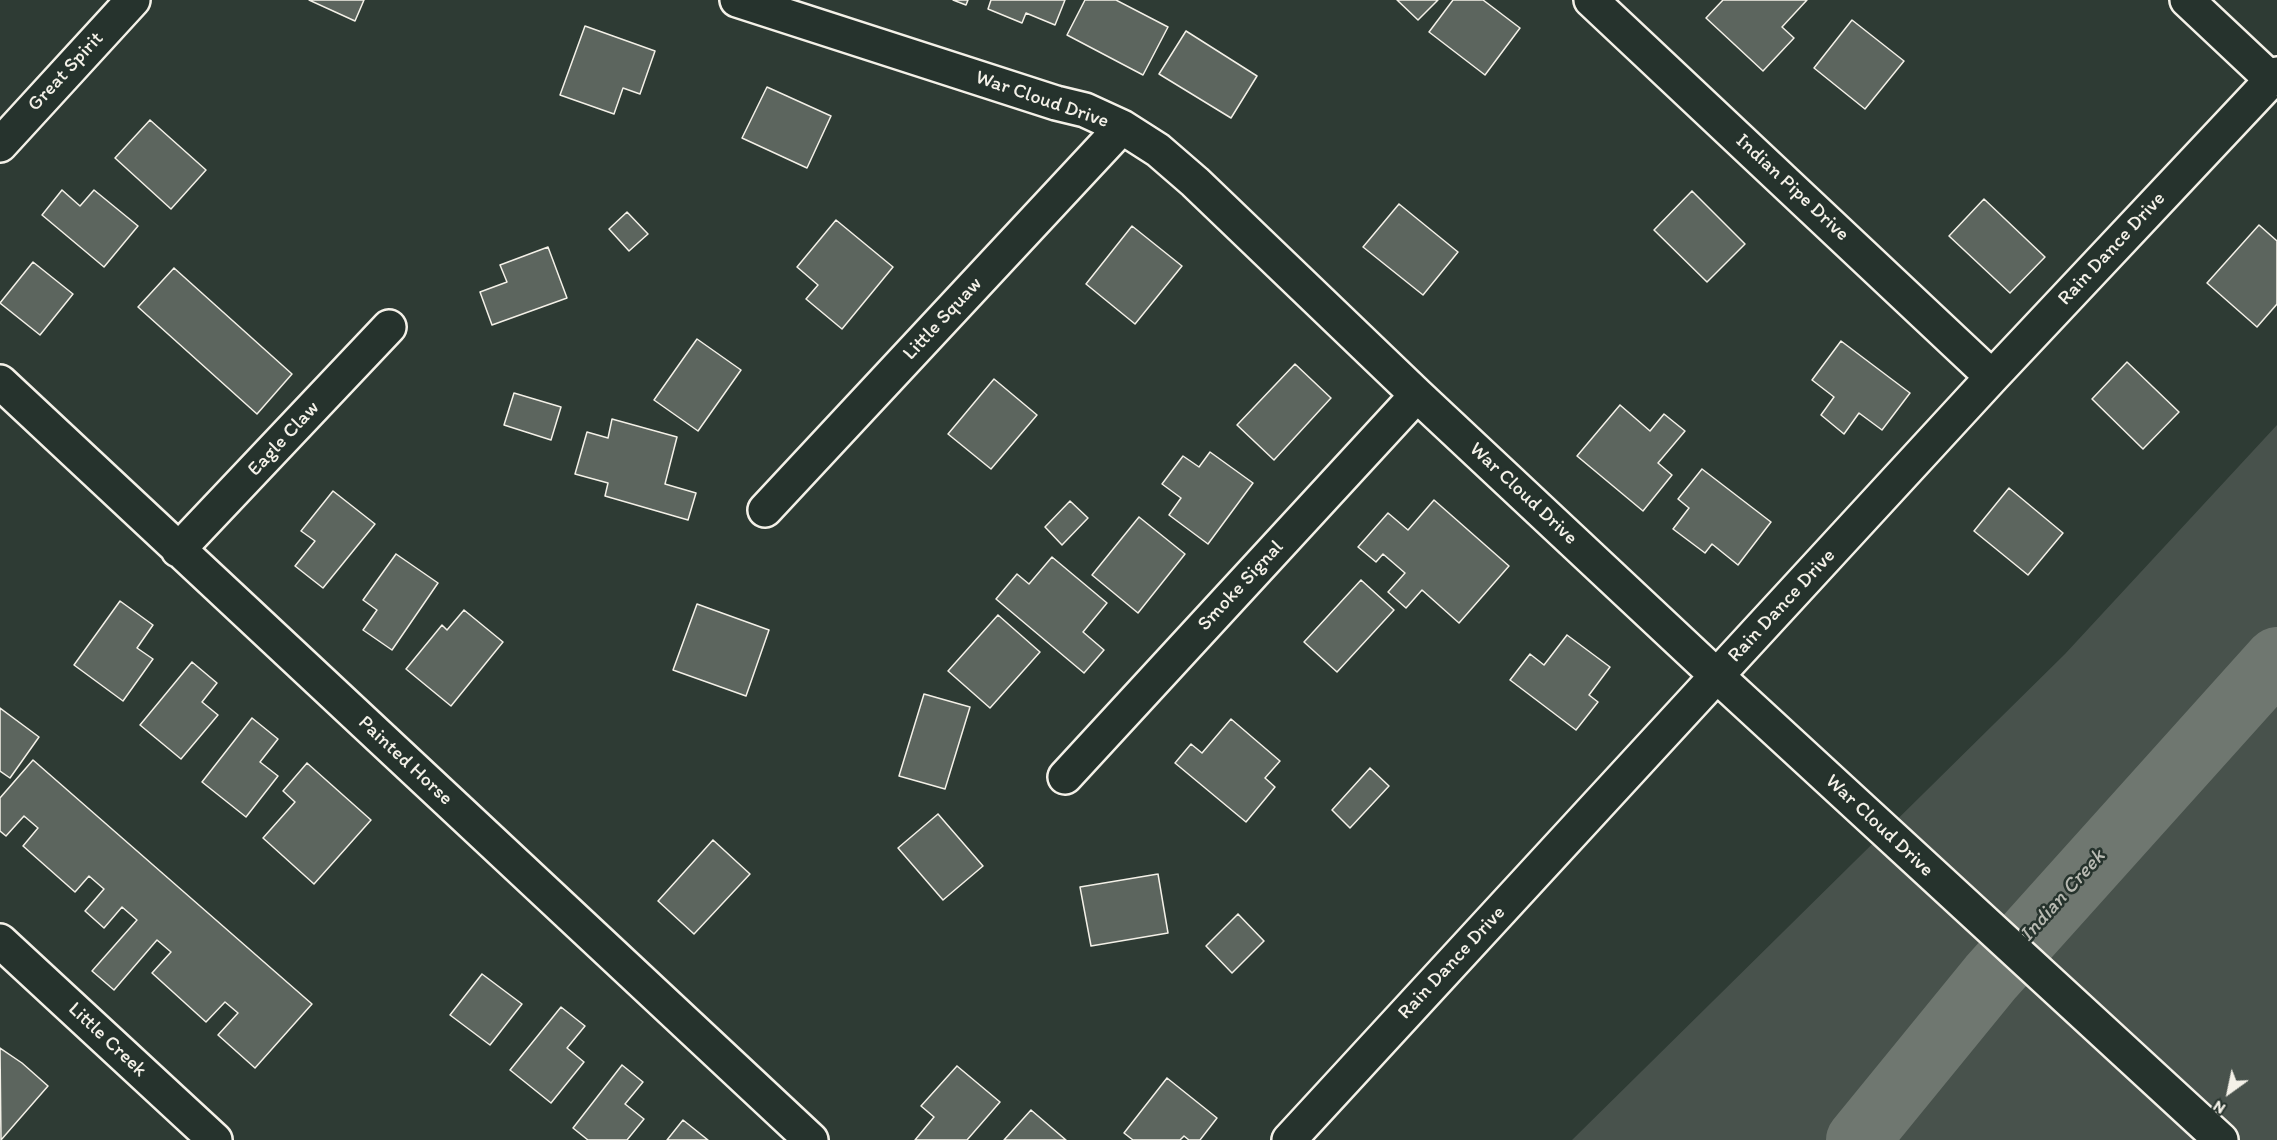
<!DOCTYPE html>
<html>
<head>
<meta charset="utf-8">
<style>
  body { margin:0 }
  #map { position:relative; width:2277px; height:1140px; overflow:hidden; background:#2e3b34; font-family:Itim,sans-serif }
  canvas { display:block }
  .north { position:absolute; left:2199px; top:1062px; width:60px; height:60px; -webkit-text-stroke:4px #26332d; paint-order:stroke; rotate:213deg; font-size:16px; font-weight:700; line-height:24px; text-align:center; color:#f4f1e8 }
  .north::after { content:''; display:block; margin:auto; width:21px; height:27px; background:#f4f1e8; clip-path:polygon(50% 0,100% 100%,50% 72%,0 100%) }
</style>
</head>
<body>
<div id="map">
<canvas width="2277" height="1140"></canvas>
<div class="north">N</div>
</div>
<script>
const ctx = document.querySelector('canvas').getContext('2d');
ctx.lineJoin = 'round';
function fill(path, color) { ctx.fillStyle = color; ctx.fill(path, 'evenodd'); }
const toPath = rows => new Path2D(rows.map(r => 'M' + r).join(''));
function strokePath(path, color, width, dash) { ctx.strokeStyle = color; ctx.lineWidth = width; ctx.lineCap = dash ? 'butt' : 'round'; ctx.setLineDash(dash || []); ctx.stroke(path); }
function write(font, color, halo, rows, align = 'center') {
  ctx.font = font + ' Itim,sans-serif'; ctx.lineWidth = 5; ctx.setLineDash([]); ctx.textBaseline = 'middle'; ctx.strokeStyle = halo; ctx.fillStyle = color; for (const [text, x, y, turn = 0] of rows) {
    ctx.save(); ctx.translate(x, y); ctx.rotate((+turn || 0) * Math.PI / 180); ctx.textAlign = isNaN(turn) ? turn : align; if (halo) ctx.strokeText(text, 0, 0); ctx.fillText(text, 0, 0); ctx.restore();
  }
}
fill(toPath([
  [2277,425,2277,1140,1572,1140,2065,654]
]), '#48524c');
strokePath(toPath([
  [1858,1140,1991,977,2277,659]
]), '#6f7770', 64);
const building = toPath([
  [309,0,364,0,355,21,309,0],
  [953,0,968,0,966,5,953,0],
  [991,0,1065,0,1055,25,1026,13,1022,23,988,9,991,0],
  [1085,0,1116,0,1168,27,1143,75,1067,35,1085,0],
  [1397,0,1438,0,1418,20,1397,0],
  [1453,0,1483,0,1520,28,1485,75,1429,32,1453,0],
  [1723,0,1807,0,1782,27,1794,38,1763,71,1706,18,1723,0],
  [1852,20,1904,61,1865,109,1814,68,1852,20],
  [585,26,655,51,640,94,623,88,614,114,560,95,585,26],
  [1186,31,1257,76,1231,118,1159,74,1186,31],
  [767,87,831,116,807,168,742,138,767,87],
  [150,120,206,170,171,209,115,158,150,120],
  [62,190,80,206,94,190,138,226,104,267,42,215,62,190],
  [1692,191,1745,244,1707,282,1654,230,1692,191],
  [1984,199,2045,257,2010,293,1949,236,1984,199],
  [1399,204,1458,252,1423,295,1363,247,1399,204],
  [627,212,648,234,629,251,609,229,627,212],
  [836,220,893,267,842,329,806,299,818,285,797,267,836,220],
  [2259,225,2277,241,2277,304,2257,327,2207,283,2259,225],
  [1132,226,1182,266,1135,324,1086,284,1132,226],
  [548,247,567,298,492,325,480,292,507,282,500,265,548,247],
  [33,262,73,294,40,335,0,303,33,262],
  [174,268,292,374,257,414,138,307,174,268],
  [697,339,741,370,698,431,654,400,697,339],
  [1841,341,1910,393,1882,430,1859,413,1844,434,1821,415,1834,397,1812,380,1841,341],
  [2127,362,2179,412,2143,449,2092,399,2127,362],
  [1295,364,1331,398,1274,460,1237,425,1295,364],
  [994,379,1037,415,991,469,948,434,994,379],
  [514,393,561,407,551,440,504,425,514,393],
  [1620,405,1650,431,1664,414,1685,431,1658,463,1672,475,1643,511,1577,456,1620,405],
  [612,419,677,437,665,484,696,493,688,520,605,496,608,483,575,474,587,432,608,438,612,419],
  [1210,452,1253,483,1208,544,1169,515,1181,498,1162,484,1183,456,1199,467,1210,452],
  [1702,469,1771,522,1738,565,1712,544,1705,553,1673,529,1689,508,1678,499,1702,469],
  [2009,488,2063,533,2028,575,1974,531,2009,488],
  [333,491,375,524,323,588,295,566,315,541,301,531,333,491],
  [1434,500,1509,566,1459,623,1422,590,1406,608,1388,592,1405,573,1383,554,1376,562,1358,547,1388,513,1408,530,1434,500],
  [1070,501,1088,518,1062,545,1045,527,1070,501],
  [1139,517,1185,554,1138,613,1092,575,1139,517],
  [396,554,438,583,392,650,363,630,377,610,363,600,396,554],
  [1052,557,1107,603,1083,632,1104,650,1084,673,996,599,1017,574,1029,584,1052,557],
  [1361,580,1394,610,1337,672,1304,642,1361,580],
  [120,601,153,625,137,648,153,659,123,701,74,665,120,601],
  [697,604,769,630,746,696,673,670,697,604],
  [464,610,503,642,451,706,406,669,442,625,447,630,464,610],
  [998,615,1040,652,990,708,948,671,998,615],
  [1567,635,1610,667,1589,695,1598,702,1576,730,1510,680,1530,654,1544,665,1567,635],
  [192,662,217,683,202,702,218,715,181,759,140,725,192,662],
  [924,694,970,707,945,789,899,776,924,694],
  [0,708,39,737,10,778,0,771,0,708],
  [252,718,278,739,260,762,278,776,246,817,202,782,252,718],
  [1231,719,1280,761,1265,778,1275,787,1246,822,1175,763,1191,744,1202,753,1231,719],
  [33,760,312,1004,255,1068,218,1035,238,1013,225,1002,206,1022,152,973,171,952,157,940,114,990,92,971,137,920,122,907,104,928,85,911,104,889,89,876,75,892,23,846,38,828,24,816,6,836,0,831,0,798,33,760],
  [307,763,371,820,314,884,263,838,295,802,283,791,307,763],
  [1370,768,1389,786,1350,828,1332,810,1370,768],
  [938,814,983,866,943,900,898,848,938,814],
  [713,840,750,874,694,934,658,901,713,840],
  [1158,874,1168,933,1091,946,1080,887,1158,874],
  [1238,914,1264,941,1232,973,1206,946,1238,914],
  [482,974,522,1004,490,1045,450,1015,482,974],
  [561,1007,585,1026,567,1048,584,1062,551,1103,510,1070,561,1007],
  [0,1048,22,1063,48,1086,1,1140,0,1048],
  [622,1065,643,1082,625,1104,644,1119,627,1140,588,1140,573,1128,622,1065],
  [957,1066,1000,1102,967,1140,915,1140,934,1117,921,1106,957,1066],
  [1167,1078,1217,1118,1200,1140,1189,1140,1184,1136,1180,1140,1133,1140,1124,1133,1167,1078],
  [1031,1110,1066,1140,1004,1140,1031,1110],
  [683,1120,708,1140,667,1140,683,1120]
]);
fill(building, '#5c655e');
strokePath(building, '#f4f1e8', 1.5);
const minor = toPath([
  [737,0,1056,103,1085,110,1122,127,1158,150,1195,182,1417,395,1717,676,2221,1140],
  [1591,0,1992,377],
  [2187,0,2272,80],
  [0,145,133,0],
  [0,382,811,1140],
  [765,510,1122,127],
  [178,550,389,327],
  [1065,777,1417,395],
  [0,941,215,1140],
  [1289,1140,1992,377,2277,74]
]);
strokePath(minor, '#f4f1e8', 38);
strokePath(minor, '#26332d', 33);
write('20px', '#f4f1e8', '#26332d', [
  ["Great Spirit",66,72,-47],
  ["War Cloud Drive",1042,100,19],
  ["Indian Pipe Drive",1792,188,43],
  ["Rain Dance Drive",2112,249,-47],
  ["Little Squaw",943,319,-47],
  ["Eagle Claw",284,439,-47],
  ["War Cloud Drive",1523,494,43],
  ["Smoke Signal",1241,586,-47],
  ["Rain Dance Drive",1782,606,-47],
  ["Painted Horse",405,761,43],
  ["War Cloud Drive",1879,826,43],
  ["Rain Dance Drive",1452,963,-47],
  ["Little Creek",107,1040,43]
]);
write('italic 21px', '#b8bab2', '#26332d', [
  ["Indian Creek",2063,896,-48]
]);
</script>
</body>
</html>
